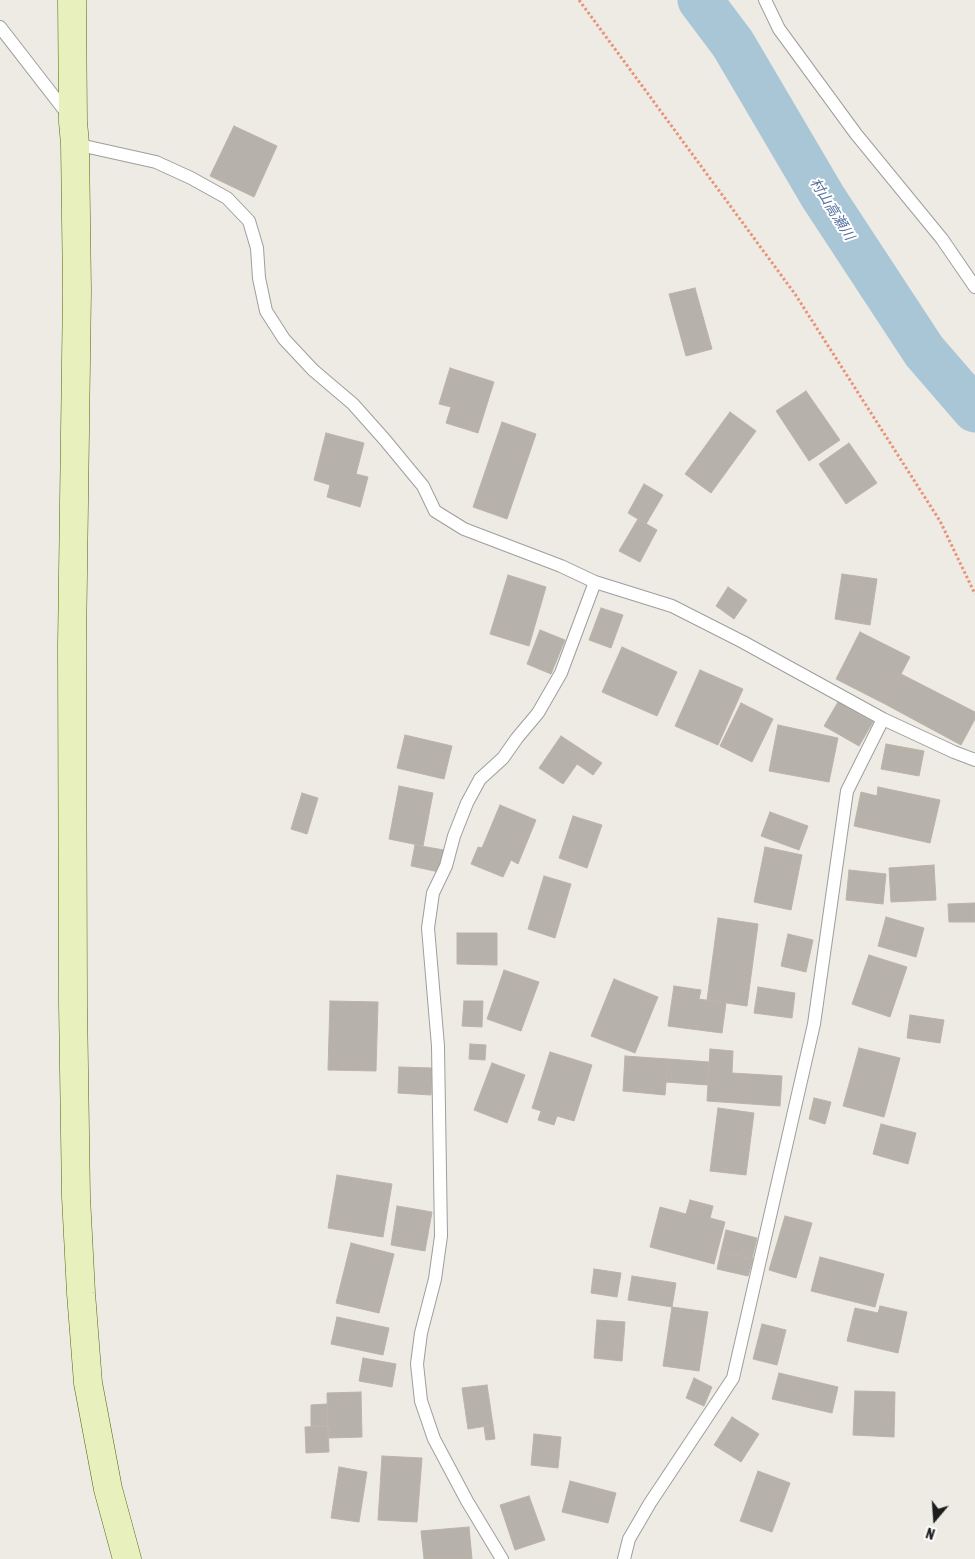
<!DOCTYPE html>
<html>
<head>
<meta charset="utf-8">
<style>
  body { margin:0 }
  #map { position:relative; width:975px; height:1559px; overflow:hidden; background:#edebe4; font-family:"Asap Condensed",sans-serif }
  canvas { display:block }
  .north { position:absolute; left:910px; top:1494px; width:50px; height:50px; -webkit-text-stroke:4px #fff; paint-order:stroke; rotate:198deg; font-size:14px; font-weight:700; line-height:20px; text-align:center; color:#1d1d1d }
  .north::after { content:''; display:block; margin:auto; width:18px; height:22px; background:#1d1d1d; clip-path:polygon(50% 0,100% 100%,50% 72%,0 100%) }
</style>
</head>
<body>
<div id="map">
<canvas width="975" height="1559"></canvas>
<div class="north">N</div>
</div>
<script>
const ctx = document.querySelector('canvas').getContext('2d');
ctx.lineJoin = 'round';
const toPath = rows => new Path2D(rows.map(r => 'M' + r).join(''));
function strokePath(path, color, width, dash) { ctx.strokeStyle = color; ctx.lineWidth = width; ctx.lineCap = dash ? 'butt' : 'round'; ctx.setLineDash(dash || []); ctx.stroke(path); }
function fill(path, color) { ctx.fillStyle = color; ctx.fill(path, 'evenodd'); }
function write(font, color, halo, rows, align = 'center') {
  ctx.font = font + ' "Asap Condensed","Noto Sans JP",sans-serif'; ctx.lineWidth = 4; ctx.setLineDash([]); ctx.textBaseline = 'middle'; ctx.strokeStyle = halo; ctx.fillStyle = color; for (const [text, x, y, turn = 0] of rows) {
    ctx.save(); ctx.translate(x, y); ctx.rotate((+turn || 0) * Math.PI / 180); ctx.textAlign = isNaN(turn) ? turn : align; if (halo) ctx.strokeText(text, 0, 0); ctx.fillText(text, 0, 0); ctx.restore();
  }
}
strokePath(toPath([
  [700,0,733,44,823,197,924,351,975,410]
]), '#a9c6d6', 45);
const building = toPath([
  [234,126,277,146,254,197,210,176,234,126],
  [695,288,712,349,686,356,669,294,695,288],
  [450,368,494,382,478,433,446,423,451,407,439,404,450,368],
  [806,391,840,440,809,461,776,411,806,391],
  [730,412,756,431,711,493,685,474,730,412],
  [502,422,536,434,507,519,473,507,502,422],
  [326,433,364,443,356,474,368,477,360,507,327,497,330,485,314,480,326,433],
  [849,443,877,483,846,504,819,464,849,443],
  [644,484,663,495,646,524,628,513,644,484],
  [638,519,657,530,640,562,619,551,638,519],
  [842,574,877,579,870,625,835,619,842,574],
  [508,575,546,587,529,646,490,634,508,575],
  [728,587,747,600,734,619,716,606,728,587],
  [601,608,623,615,611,648,589,640,601,608],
  [540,630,565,640,551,674,527,664,540,630],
  [860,632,910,657,885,704,836,679,860,632],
  [622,647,677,672,657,716,602,692,622,647],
  [700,670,743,689,718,745,675,726,700,670],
  [901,674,975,712,975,719,961,745,885,704,901,674],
  [838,702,873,722,859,746,824,726,838,702],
  [741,703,773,719,752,762,720,746,741,703],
  [778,725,838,738,829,782,769,771,778,725],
  [405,735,452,746,444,779,397,768,405,735],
  [561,736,602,763,593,775,577,764,563,784,539,768,561,736],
  [886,744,924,751,919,776,881,769,886,744],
  [399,786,433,793,423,846,389,839,399,786],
  [878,787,940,800,930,843,854,826,861,792,877,796,878,787],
  [302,793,318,798,307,834,291,829,302,793],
  [500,805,536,820,518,864,511,860,503,877,471,864,478,847,482,848,500,805],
  [770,812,808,826,799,850,761,836,770,812],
  [573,816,602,825,587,868,559,858,573,816],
  [415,845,444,850,439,872,411,866,415,845],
  [765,847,802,855,791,910,754,902,765,847],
  [934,865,936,900,891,902,889,868,934,865],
  [849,870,886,874,883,904,846,900,849,870],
  [544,876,571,884,555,938,528,929,544,876],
  [975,903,975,922,949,922,948,904,975,903],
  [886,917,924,928,916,957,878,946,886,917],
  [718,918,758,924,747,1006,707,1000,718,918],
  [457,933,497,933,497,965,457,964,457,933],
  [788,934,813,940,806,972,781,966,788,934],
  [869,955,907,967,890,1017,852,1004,869,955],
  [504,970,539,982,521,1031,487,1019,504,970],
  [614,979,658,997,635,1053,591,1036,614,979],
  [674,986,701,990,699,999,726,1003,722,1033,668,1026,674,986],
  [758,987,795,993,792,1018,754,1013,758,987],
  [330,1001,378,1002,376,1071,328,1070,330,1001],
  [464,1001,483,1001,482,1027,462,1026,464,1001],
  [910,1015,944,1020,940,1043,907,1038,910,1015],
  [470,1044,486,1045,485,1060,469,1059,470,1044],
  [859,1048,900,1058,884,1117,843,1106,859,1048],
  [710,1049,733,1051,732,1073,782,1076,780,1106,707,1101,710,1049],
  [550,1052,592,1065,574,1121,557,1116,554,1125,538,1120,541,1111,532,1108,550,1052],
  [625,1056,668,1059,665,1095,623,1091,625,1056],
  [668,1059,709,1062,708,1085,666,1082,668,1059],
  [492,1063,525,1075,507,1123,474,1110,492,1063],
  [399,1067,432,1068,431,1095,398,1093,399,1067],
  [814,1098,831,1102,825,1124,809,1119,814,1098],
  [718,1108,754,1113,746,1175,710,1171,718,1108],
  [881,1124,916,1133,908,1164,873,1154,881,1124],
  [337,1175,392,1184,383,1237,328,1228,337,1175],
  [690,1200,713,1206,710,1218,725,1222,714,1264,650,1247,660,1207,686,1214,690,1200],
  [397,1206,432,1212,425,1251,391,1245,397,1206],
  [785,1216,812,1223,796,1278,769,1270,785,1216],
  [726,1230,757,1238,752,1259,721,1251,726,1230],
  [351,1243,394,1254,379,1313,336,1303,351,1243],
  [721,1251,753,1259,748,1276,717,1269,721,1251],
  [820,1257,884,1274,875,1307,811,1291,820,1257],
  [594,1269,621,1273,617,1297,591,1293,594,1269],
  [632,1276,676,1283,672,1307,628,1300,632,1276],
  [880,1306,907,1312,898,1353,847,1341,855,1308,878,1313,880,1306],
  [672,1307,708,1312,699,1371,663,1366,672,1307],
  [337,1317,389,1328,383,1355,331,1344,337,1317],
  [597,1320,625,1322,622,1361,594,1358,597,1320],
  [762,1324,786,1330,777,1365,753,1359,762,1324],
  [363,1358,396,1364,392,1387,359,1381,363,1358],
  [779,1373,838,1387,832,1413,772,1399,779,1373],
  [694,1378,712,1387,704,1406,686,1398,694,1378],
  [487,1385,493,1425,468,1429,462,1388,487,1385],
  [855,1391,895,1392,894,1437,853,1435,855,1391],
  [361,1392,362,1437,328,1438,327,1393,361,1392],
  [327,1404,328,1426,311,1426,311,1405,327,1404],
  [732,1417,759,1434,741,1462,714,1445,732,1417],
  [493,1425,495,1439,486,1440,484,1427,493,1425],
  [328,1426,329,1452,306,1453,305,1427,328,1426],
  [534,1434,561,1437,558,1468,531,1465,534,1434],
  [382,1456,422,1458,417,1522,378,1520,382,1456],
  [339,1467,367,1472,359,1522,331,1518,339,1467],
  [758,1471,790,1483,772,1532,740,1521,758,1471],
  [570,1481,616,1493,608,1523,562,1512,570,1481],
  [529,1496,545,1540,515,1550,500,1505,529,1496],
  [469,1527,472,1559,424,1559,421,1531,469,1527]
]);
fill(building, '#b6b1aa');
strokePath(building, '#bdb3a8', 1);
const lane = toPath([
  [765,0,779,29,856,134,942,239,975,287],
  [0,27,69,116],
  [75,144,156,162,191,178,227,198,249,221,257,248,259,278,266,311,284,339,313,370,353,404,385,440,423,486,435,511,464,529,561,566,595,582,672,606,743,642,883,719,954,752,975,760],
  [502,1559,467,1501,434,1439,421,1401,417,1364,421,1333,435,1279,441,1236,438,1046,428,928,433,893,446,866,454,836,467,803,480,779,503,758,517,738,538,713,561,673,595,582],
  [624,1559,629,1539,650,1503,733,1378,814,1024,847,791,883,719]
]);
const secondary = toPath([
  [72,0,73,122,75,144,77,290,72,645,73,1004,76,1197,81,1293,88,1383,108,1489,127,1559]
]);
strokePath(lane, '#9e9e9e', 14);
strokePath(secondary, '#536611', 29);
strokePath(toPath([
  [579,0,795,294,940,521,975,594]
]), '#e99278', 3, [2.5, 2.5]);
strokePath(lane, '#fff', 12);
strokePath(secondary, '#e8f1bd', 28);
write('italic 14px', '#5571a1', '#fff', [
  ["村山高瀬川",832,209,58]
]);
</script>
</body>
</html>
